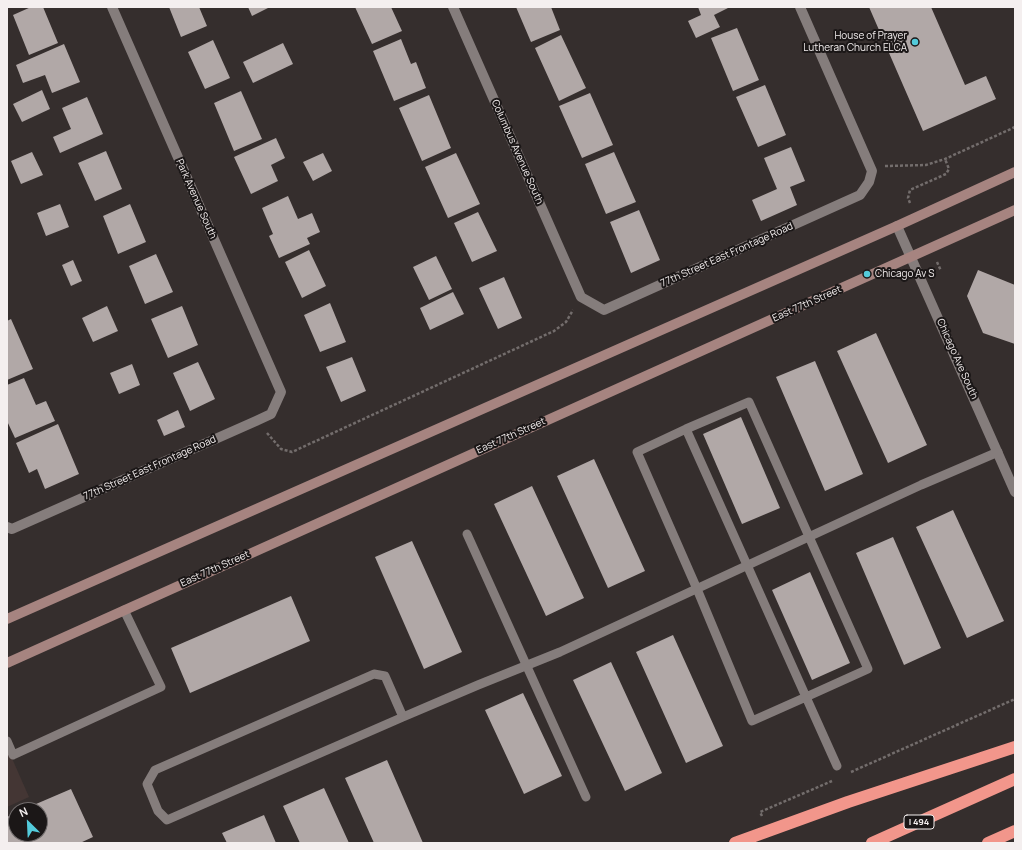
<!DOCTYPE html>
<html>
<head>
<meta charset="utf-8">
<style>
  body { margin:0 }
  #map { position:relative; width:1022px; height:850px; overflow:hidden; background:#352e2d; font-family:Manrope,sans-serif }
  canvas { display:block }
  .frame { position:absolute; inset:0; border:8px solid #f4efef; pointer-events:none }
  .north { position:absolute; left:8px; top:802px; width:40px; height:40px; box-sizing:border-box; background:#1b1717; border:1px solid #726d6d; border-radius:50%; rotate:336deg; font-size:11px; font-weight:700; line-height:16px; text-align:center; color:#f4efef }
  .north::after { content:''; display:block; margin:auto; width:14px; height:18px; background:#53cbdb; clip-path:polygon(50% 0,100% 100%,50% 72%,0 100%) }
</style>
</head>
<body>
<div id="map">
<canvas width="1022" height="850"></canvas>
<div class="frame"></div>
<div class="north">N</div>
</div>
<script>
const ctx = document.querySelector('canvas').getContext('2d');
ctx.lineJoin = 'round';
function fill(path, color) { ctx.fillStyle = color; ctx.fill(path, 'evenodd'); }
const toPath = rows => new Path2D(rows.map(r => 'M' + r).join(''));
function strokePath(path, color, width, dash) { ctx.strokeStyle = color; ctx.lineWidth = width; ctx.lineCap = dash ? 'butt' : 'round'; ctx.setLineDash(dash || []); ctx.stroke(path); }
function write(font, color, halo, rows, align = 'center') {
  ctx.font = font + ' Manrope,sans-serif'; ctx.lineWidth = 4; ctx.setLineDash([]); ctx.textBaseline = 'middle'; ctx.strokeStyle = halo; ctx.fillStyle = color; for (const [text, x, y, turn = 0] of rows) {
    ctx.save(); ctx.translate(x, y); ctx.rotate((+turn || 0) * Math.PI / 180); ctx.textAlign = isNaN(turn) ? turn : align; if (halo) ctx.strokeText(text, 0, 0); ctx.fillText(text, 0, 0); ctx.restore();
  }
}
fill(toPath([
  [7,747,29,797,7,807]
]), '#443634');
fill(toPath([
  [31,7,43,7,58,43,29,55,13,15],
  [169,7,199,7,207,26,181,37],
  [248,7,270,7,252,16],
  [355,7,391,7,402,31,372,44],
  [516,7,551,7,560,30,531,42],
  [698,7,727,7,728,8,714,15,720,27,696,38,688,21,701,15],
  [869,7,931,7,965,85,986,76,996,99,923,131],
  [737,28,759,80,733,91,711,38],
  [561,35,586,88,559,101,535,48],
  [401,39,411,64,416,62,426,88,394,101,373,51],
  [213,40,230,78,205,89,188,52],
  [283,43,293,64,253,83,243,62],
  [64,44,80,82,52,93,45,75,23,83,16,65],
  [765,85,786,135,758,147,736,97],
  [42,90,50,109,22,122,13,104],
  [241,91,262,139,234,151,214,103],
  [590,93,613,145,582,158,559,106],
  [429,95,451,148,422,161,399,108],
  [87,97,103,134,60,153,53,137,71,129,62,108],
  [276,138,285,158,271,165,278,181,251,194,234,157],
  [791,147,805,181,790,187,797,205,761,221,752,200,777,189,764,158],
  [106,151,122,189,95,201,78,163],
  [32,152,43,175,21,184,11,161],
  [614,152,636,202,606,214,585,164],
  [323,153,332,171,313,181,303,162],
  [456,153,480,204,448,218,425,167],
  [288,196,298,219,312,213,320,232,307,238,310,244,279,258,269,236,273,234,262,208],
  [60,204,69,227,46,236,37,213],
  [130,204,146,242,118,254,103,216],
  [639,210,660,260,631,273,610,222],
  [478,212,497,251,472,262,454,223],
  [309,250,326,286,302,298,285,262],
  [156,254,173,292,145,304,129,266],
  [436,256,452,289,429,300,413,267],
  [73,260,82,281,71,286,62,265],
  [978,270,1015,285,1015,344,983,333,967,296],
  [504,277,522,318,498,329,479,288],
  [453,292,464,314,430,330,420,308],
  [330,303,346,342,320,352,304,315],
  [107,306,118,331,93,342,82,318],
  [182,306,198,345,168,358,151,319],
  [11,319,33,369,7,380,7,321],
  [876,333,927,445,888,463,837,351],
  [352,357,366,391,341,402,326,367],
  [815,361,863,474,825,491,776,377],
  [198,362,215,399,190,411,173,373],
  [132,364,140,385,119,394,110,373],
  [24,378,36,405,46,401,55,421,15,438,7,421,7,385],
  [178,410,185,427,164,436,157,420],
  [741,417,780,508,742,524,703,434],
  [58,424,79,474,45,489,37,469,29,473,16,443],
  [594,459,645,571,608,588,557,476],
  [532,486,584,598,546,616,494,504],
  [953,510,1004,621,967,638,916,527],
  [893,537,941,648,904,665,856,553],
  [412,541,462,652,424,669,375,557],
  [810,572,850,663,812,680,772,590],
  [291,596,310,641,190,693,171,648],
  [673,635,723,746,686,763,636,652],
  [611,662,662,773,625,791,573,680],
  [523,693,562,776,524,794,485,710],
  [387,760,423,843,374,843,345,778],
  [324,788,349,843,300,843,283,806],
  [71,789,93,837,80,843,7,843,7,817,16,813,16,834,40,834,40,810,22,810],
  [264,815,276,843,227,843,222,833]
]), '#b1a8a7');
strokePath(toPath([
  [885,166,926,165,945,159,1015,127],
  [910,203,908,198,910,190,946,174,949,169,945,159],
  [937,262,941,271],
  [267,433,281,449,292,452,554,331,566,322,573,310],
  [851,772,1015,699],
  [762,816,760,812,832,781]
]), '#736d6c', 2.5, [3, 2]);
strokePath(toPath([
  [686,429,749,402,868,669,806,697,752,721,697,589,637,452,686,429,747,565,806,697,837,766],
  [467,534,586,797],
  [403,717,385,676,374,674,155,770,147,784,158,811,167,820,403,717,478,685,560,652,921,485,998,452],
  [7,741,13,755,161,687,124,610]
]), '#857d7c', 9);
strokePath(toPath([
  [453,7,581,297,604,310,860,195,869,182,872,171,800,7],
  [897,226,1015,492],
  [7,527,12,529,256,421,271,414,281,392,112,7]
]), '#857d7c', 10);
strokePath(toPath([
  [7,619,897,226,1015,172],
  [7,663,1015,210]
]), '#a68480', 10);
strokePath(toPath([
  [735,843,848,802,1015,747],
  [872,843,1015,779],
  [988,843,1015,831]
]), '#f2968b', 12);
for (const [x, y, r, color] of [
  [915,42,4,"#53cbdb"],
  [867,274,4,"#53cbdb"]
]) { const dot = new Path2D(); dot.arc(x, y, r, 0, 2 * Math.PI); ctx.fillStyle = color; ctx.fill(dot); strokePath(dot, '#1b1717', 1.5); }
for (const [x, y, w] of [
  [919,822,30]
]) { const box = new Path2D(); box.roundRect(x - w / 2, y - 7, w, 14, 3); ctx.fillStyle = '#1b1717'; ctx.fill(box); strokePath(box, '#f4efef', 1); }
write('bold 9px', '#f4efef', null, [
  ["I 494",919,822]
]);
write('10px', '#f4efef', '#1b1717', [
  ["House of Prayer",907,36],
  ["Lutheran Church ELCA",907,48],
  ["Chicago Av S",875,274,"left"]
], 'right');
write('10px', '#f4efef', '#1b1717', [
  ["Columbus Avenue South",517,152,66],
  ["Park Avenue South",196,199,66],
  ["77th Street East Frontage Road",727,255,-24],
  ["East 77th Street",807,304,-24],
  ["Chicago Ave South",957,359,66],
  ["East 77th Street",511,436,-24],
  ["77th Street East Frontage Road",150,468,-24],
  ["East 77th Street",215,569,-24]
]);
</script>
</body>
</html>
